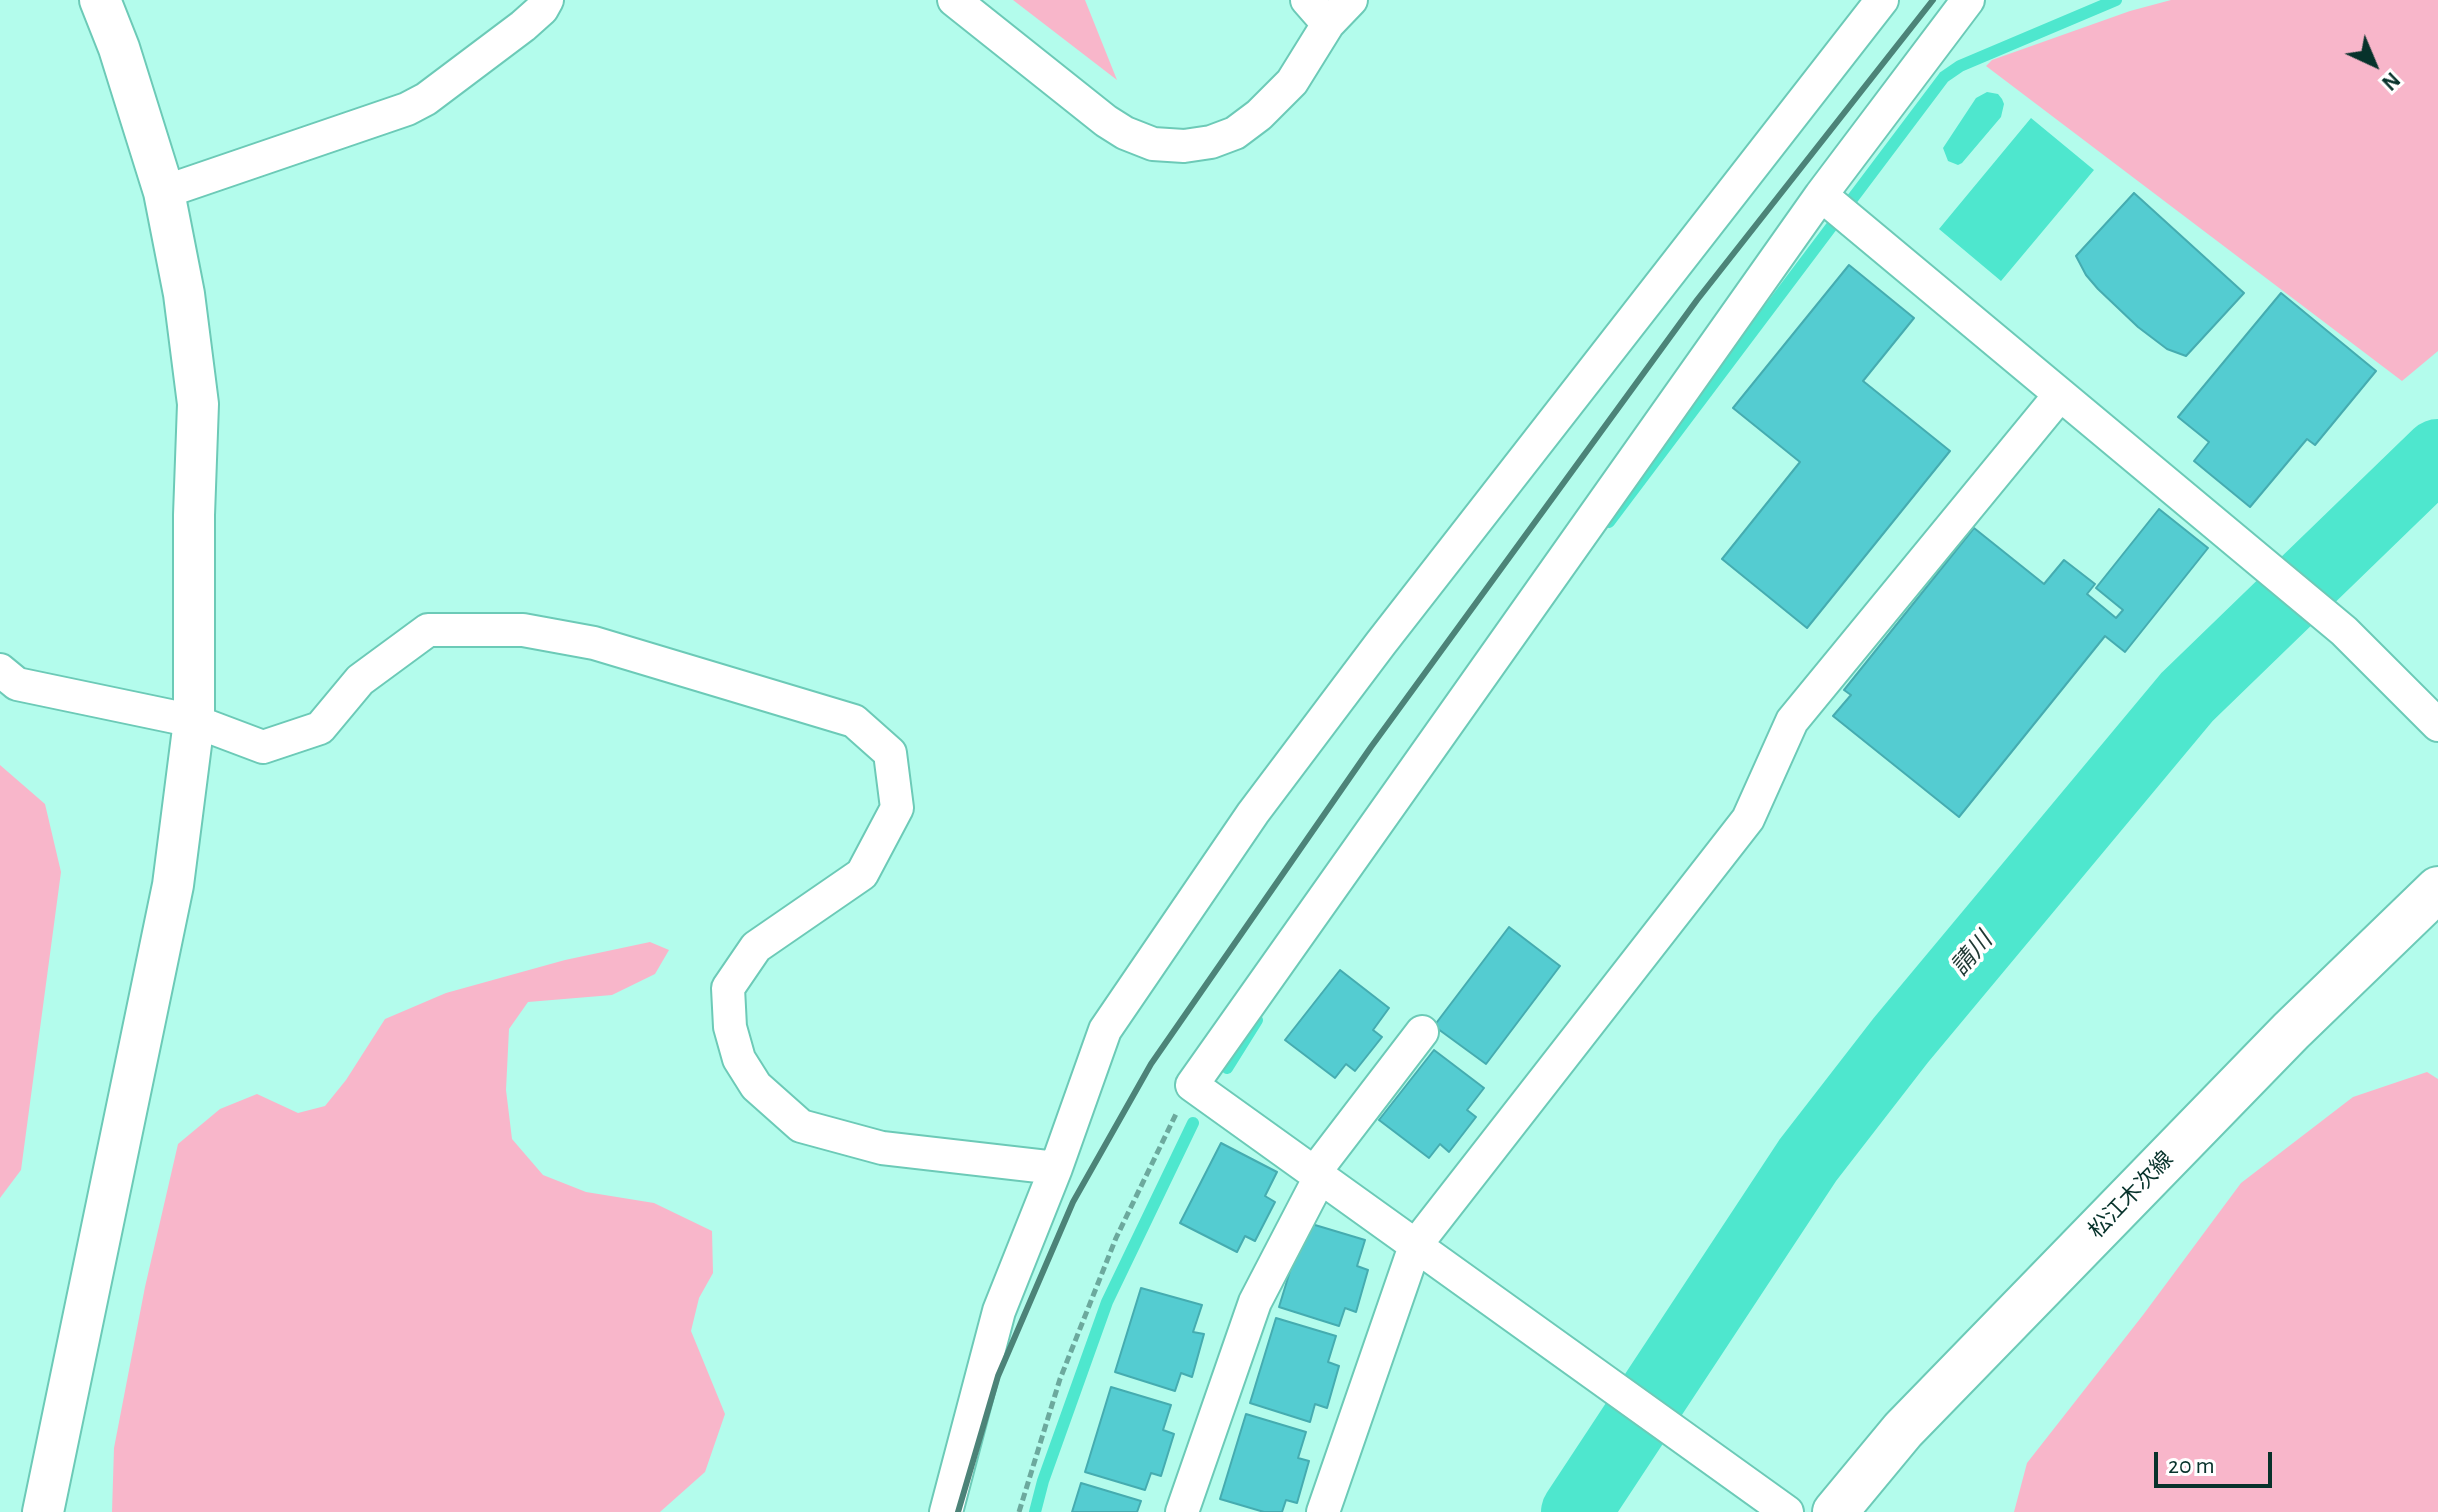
<!DOCTYPE html>
<html>
<head>
<meta charset="utf-8">
<style>
  body { margin:0 }
  #map { position:relative; width:2438px; height:1512px; overflow:hidden; background:#b3fcec; font-family:"Alegreya Sans",sans-serif }
  canvas { display:block }
  .north { position:absolute; left:2334px; top:24px; width:80px; height:80px; -webkit-text-stroke:6px #fff; paint-order:stroke; rotate:136deg; font-size:22px; font-weight:700; line-height:32px; text-align:center; color:#07322b }
  .north::after { content:''; display:block; margin:auto; width:28px; height:36px; background:#07322b; clip-path:polygon(50% 0,100% 100%,50% 72%,0 100%) }
  .scale { position:absolute; left:2154px; top:1452px; width:118px; height:36px; box-sizing:border-box; border:4px solid #07322b; border-top:0; padding-left:10px; font-size:24px; line-height:28px; white-space:nowrap; color:#07322b; -webkit-text-stroke:6px #fff; paint-order:stroke }
</style>
</head>
<body>
<div id="map">
<canvas width="2438" height="1512"></canvas>
<div class="north">N</div>
<div class="scale">20 m</div>
</div>
<script>
const ctx = document.querySelector('canvas').getContext('2d');
ctx.lineJoin = 'round';
function fill(path, color) { ctx.fillStyle = color; ctx.fill(path, 'evenodd'); }
const toPath = rows => new Path2D(rows.map(r => 'M' + r).join(''));
function strokePath(path, color, width, dash) { ctx.strokeStyle = color; ctx.lineWidth = width; ctx.lineCap = dash ? 'butt' : 'round'; ctx.setLineDash(dash || []); ctx.stroke(path); }
function write(font, color, halo, rows, align = 'center') {
  ctx.font = font + ' "Alegreya Sans","Noto Sans JP",sans-serif'; ctx.lineWidth = 7; ctx.setLineDash([]); ctx.textBaseline = 'middle'; ctx.strokeStyle = halo; ctx.fillStyle = color; for (const [text, x, y, turn = 0] of rows) {
    ctx.save(); ctx.translate(x, y); ctx.rotate((+turn || 0) * Math.PI / 180); ctx.textAlign = isNaN(turn) ? turn : align; if (halo) ctx.strokeText(text, 0, 0); ctx.fillText(text, 0, 0); ctx.restore();
  }
}
fill(toPath([
  [1013,0,1085,0,1117,80],
  [2171,0,2438,0,2438,351,2402,381,1986,66,1992,60,2130,11],
  [0,765,45,804,61,872,21,1170,0,1198],
  [650,942,669,950,655,974,612,995,528,1002,509,1029,506,1090,512,1139,543,1175,586,1192,654,1203,712,1231,713,1273,699,1298,691,1331,725,1414,705,1472,660,1512,112,1512,114,1448,145,1287,178,1144,220,1109,257,1094,298,1113,325,1106,346,1080,385,1019,446,993,565,960],
  [2427,1072,2438,1079,2438,1512,2014,1512,2027,1463,2143,1315,2241,1183,2353,1097]
]), '#f8b6ca');
fill(toPath([
  [1987,92,1998,94,2002,99,2004,104,2001,117,1962,163,1958,165,1948,161,1943,148,1976,98],
  [2031,118,2094,170,2001,281,1939,229]
]), '#4ee7ce');
strokePath(toPath([
  [1609,522,1944,77,1960,66,2116,0],
  [1227,1068,1257,1020],
  [1035,1512,1043,1481,1107,1302,1193,1123]
]), '#4ee7ce', 12);
strokePath(toPath([
  [1576,1512,1808,1160,1901,1040,2187,697,2438,454]
]), '#4ee7ce', 70);
const building = toPath([
  [2134,193,2244,293,2186,356,2167,349,2138,327,2098,289,2086,275,2076,256,2134,193],
  [1849,265,1914,318,1863,381,1950,451,1807,628,1722,559,1800,462,1733,408,1849,265],
  [2281,293,2376,371,2315,445,2307,439,2250,507,2194,461,2209,442,2178,417,2281,293],
  [2159,509,2208,548,2125,652,2105,636,1959,817,1833,716,1851,695,1844,690,1974,528,2044,584,2064,560,2095,584,2087,594,2116,618,2123,610,2096,588,2159,509],
  [1509,927,1560,966,1486,1064,1434,1026,1509,927],
  [1340,970,1389,1008,1373,1030,1382,1037,1355,1071,1346,1064,1335,1078,1285,1040,1340,970],
  [1434,1050,1484,1088,1467,1110,1476,1117,1449,1152,1440,1144,1429,1158,1379,1120,1434,1050],
  [1221,1143,1277,1172,1265,1196,1275,1202,1255,1241,1245,1236,1237,1252,1180,1223,1221,1143],
  [1305,1222,1365,1240,1357,1266,1368,1270,1356,1312,1345,1308,1339,1326,1279,1307,1305,1222],
  [1141,1288,1202,1305,1193,1332,1204,1334,1192,1377,1181,1373,1175,1391,1115,1372,1141,1288],
  [1276,1318,1336,1336,1328,1362,1339,1366,1327,1408,1315,1404,1310,1422,1250,1403,1276,1318],
  [1111,1387,1171,1405,1163,1430,1174,1434,1161,1476,1151,1473,1145,1490,1085,1472,1111,1387],
  [1246,1414,1306,1432,1298,1458,1309,1461,1297,1503,1286,1500,1282,1512,1264,1512,1220,1499,1246,1414],
  [1081,1483,1141,1501,1137,1512,1072,1512,1081,1483]
]);
fill(building, '#54ccd1');
strokePath(building, '#45acb0', 2);
const minor = toPath([
  [954,0,1106,121,1125,133,1153,144,1184,146,1211,142,1235,133,1259,115,1292,82,1328,24,1351,0],
  [1307,0,1328,24],
  [164,192,407,109,426,99,523,26,542,9,547,0],
  [1821,195,2344,631,2438,725],
  [0,670,17,684,194,721,263,747,320,728,360,680,428,630,523,630,594,643,854,721,890,753,897,808,862,874,756,947,728,988,730,1027,739,1059,756,1086,801,1126,882,1148,1056,1168],
  [1314,1173,1422,1032],
  [946,1512,999,1311,1056,1168,1105,1030,1253,813,1381,643,1882,0],
  [1182,1512,1255,1302,1320,1177],
  [1323,1512,1415,1246,1748,819,1792,721,2059,396],
  [1787,1512,1192,1085,1821,195,1968,0]
]);
const tertiary = toPath([
  [43,1512,173,885,194,721,194,515,198,404,184,294,164,192,119,48,100,0]
]);
const primary = toPath([
  [1835,1512,1903,1430,2291,1031,2438,889]
]);
strokePath(minor, '#6ccab7', 36);
strokePath(tertiary, '#6ccab7', 44);
strokePath(primary, '#6ccab7', 48);
strokePath(toPath([
  [1019,1512,1060,1379,1116,1238,1176,1114]
]), '#6ca99d', 5, [8, 4]);
strokePath(minor, '#fff', 32);
strokePath(tertiary, '#fff', 40);
strokePath(primary, '#fff', 44);
strokePath(toPath([
  [958,1512,998,1376,1073,1202,1151,1064,1371,747,1697,300,1933,0]
]), '#4c8378', 6);
write('22px', '#07322b', '#fff', [
  ["松江木次線",2131,1195,-46]
]);
write('italic 24px', '#213a35', '#fff', [
  ["請川",1972,954,-50]
]);
</script>
</body>
</html>
